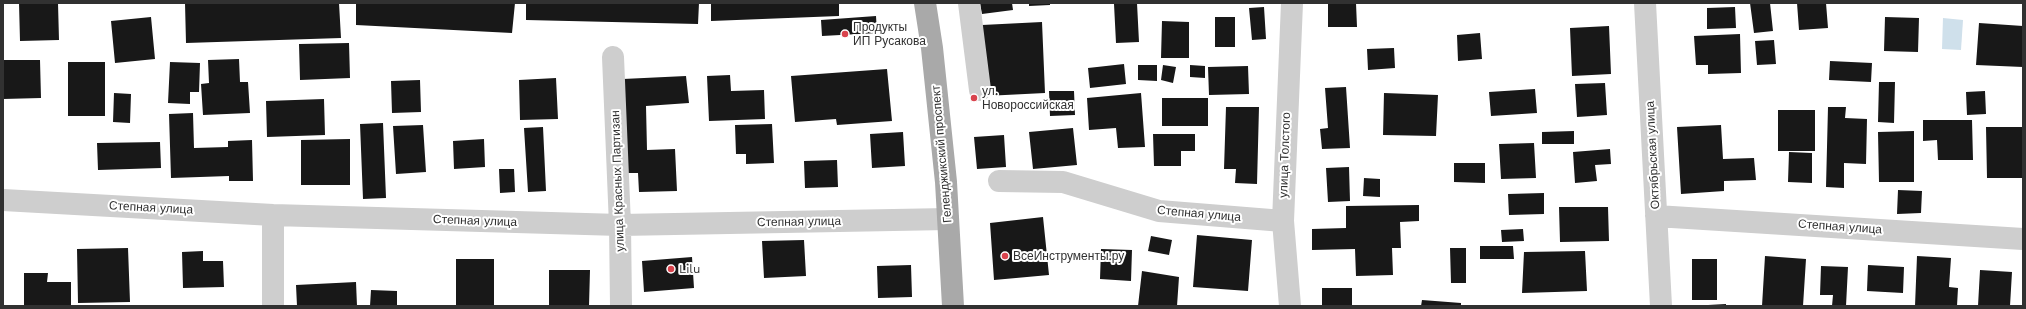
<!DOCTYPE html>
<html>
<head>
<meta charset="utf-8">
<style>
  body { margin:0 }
  #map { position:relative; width:2026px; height:309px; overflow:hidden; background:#fff; font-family:"Work Sans",sans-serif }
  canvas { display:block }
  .frame { position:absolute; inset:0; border:4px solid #313131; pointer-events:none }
</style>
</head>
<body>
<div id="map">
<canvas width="2026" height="309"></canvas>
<div class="frame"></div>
</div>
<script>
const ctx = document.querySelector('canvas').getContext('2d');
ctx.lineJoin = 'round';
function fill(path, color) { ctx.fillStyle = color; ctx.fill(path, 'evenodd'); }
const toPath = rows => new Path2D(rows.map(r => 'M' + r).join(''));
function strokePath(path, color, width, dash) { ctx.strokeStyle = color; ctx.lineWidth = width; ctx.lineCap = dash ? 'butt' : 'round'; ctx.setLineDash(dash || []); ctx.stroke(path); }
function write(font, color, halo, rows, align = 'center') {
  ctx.font = font + ' "Work Sans",sans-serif'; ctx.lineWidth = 4; ctx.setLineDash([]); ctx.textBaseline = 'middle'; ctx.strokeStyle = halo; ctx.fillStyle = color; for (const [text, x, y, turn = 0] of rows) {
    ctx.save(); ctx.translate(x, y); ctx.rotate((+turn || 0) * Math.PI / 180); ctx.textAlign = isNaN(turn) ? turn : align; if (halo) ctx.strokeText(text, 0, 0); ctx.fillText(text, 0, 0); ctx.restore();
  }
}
fill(toPath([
  [1943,18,1963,20,1961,50,1942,49]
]), '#cfe0eb');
fill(toPath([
  [19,3,58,3,59,40,20,41],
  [185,3,339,3,341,38,186,43],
  [356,3,515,3,512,33,356,25],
  [526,3,699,3,698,24,526,20],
  [711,3,839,3,839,16,711,21],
  [980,3,1012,3,1013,10,982,14],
  [1029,3,1050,3,1050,5,1029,6],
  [1137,3,1139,42,1116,43,1114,4],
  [1328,3,1356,3,1357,27,1328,27],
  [1750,3,1770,3,1773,31,1754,33],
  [1797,3,1826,3,1828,28,1799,30],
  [1264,7,1266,39,1252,40,1249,8],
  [1735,7,1736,28,1707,29,1707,8],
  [876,16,877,33,822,36,821,20],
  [151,17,155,59,115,63,111,21],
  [1215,17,1235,17,1235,47,1215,47],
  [1885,17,1919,18,1918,52,1884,51],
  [1162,21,1189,22,1189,58,1161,58],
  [1042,22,1045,93,985,96,982,25],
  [1979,23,2023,26,2023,67,1976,65],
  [1609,26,1611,74,1572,76,1570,28],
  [1480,33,1482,59,1458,61,1457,35],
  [1740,34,1741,73,1708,74,1708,65,1696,65,1694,36],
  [1774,40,1776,64,1757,65,1755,41],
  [349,43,350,78,300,80,299,44],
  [1394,48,1395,68,1368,70,1367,49],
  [239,59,240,82,248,82,250,113,203,115,201,84,209,83,208,60],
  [3,60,40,60,41,98,3,99],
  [1830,61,1872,63,1871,82,1829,80],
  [68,62,105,62,105,116,68,116],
  [170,62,200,63,199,92,190,92,190,104,168,103],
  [1124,64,1126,84,1090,88,1088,68],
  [1138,65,1157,65,1157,81,1138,80],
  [1163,65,1176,67,1173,83,1161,80],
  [1190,65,1205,66,1205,78,1190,77],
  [1248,66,1249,94,1209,95,1208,67],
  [887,69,892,121,837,125,836,119,795,122,791,76],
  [730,75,731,91,764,90,765,119,709,121,707,76],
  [686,76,689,103,646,106,647,150,675,149,677,191,639,192,638,173,627,173,623,79],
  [556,78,558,119,520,120,519,80],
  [420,80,421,112,392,113,391,81],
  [1879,82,1895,82,1894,123,1878,122],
  [1605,83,1607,115,1577,117,1575,84],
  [1346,87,1350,148,1322,149,1320,129,1328,128,1325,88],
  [1535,89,1537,113,1491,116,1489,92],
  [1049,91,1074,91,1075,115,1050,116],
  [1985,91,1986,114,1967,115,1966,92],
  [114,93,131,94,130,123,113,122],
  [1141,93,1145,147,1118,148,1116,128,1089,130,1087,98],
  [1384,93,1438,95,1436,136,1383,135],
  [1162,98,1208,98,1208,126,1162,126],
  [324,99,325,135,267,137,266,101],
  [1226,107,1259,107,1257,184,1235,183,1236,169,1224,169],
  [1828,107,1846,107,1845,118,1867,119,1866,164,1844,163,1844,188,1826,187],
  [1778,110,1815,110,1815,151,1778,151],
  [193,113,194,148,228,147,228,141,252,140,253,181,229,181,229,176,171,178,169,114],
  [1923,120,1972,120,1973,160,1938,160,1937,140,1923,141],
  [383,123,386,198,363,199,360,124],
  [772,124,774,163,746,164,746,154,736,154,735,125],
  [423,125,426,172,396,174,393,126],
  [1721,125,1723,159,1754,158,1756,180,1724,181,1724,191,1681,194,1677,127],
  [543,127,546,191,528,192,524,128],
  [1986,127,2023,127,2023,178,1987,178],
  [1073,128,1077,165,1033,169,1029,132],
  [1574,131,1574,144,1542,144,1542,132],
  [1914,131,1914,182,1879,182,1878,132],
  [903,132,905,166,872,168,870,134],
  [1153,134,1195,134,1195,151,1181,151,1181,166,1154,166],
  [1004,135,1006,167,977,169,974,137],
  [350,139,350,185,301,185,301,140],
  [484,139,485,167,454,169,453,141],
  [160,142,161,168,98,170,97,143],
  [1534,143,1536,178,1501,179,1499,144],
  [1610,149,1611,164,1595,165,1597,181,1575,183,1573,152],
  [1789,152,1812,153,1812,183,1788,182],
  [837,160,838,187,805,188,804,161],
  [1454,163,1485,163,1485,183,1454,182],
  [1349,167,1350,201,1328,202,1326,168],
  [499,169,514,169,515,192,500,193],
  [1364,178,1380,179,1380,197,1363,196],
  [1898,190,1922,191,1921,213,1897,214],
  [1544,193,1544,214,1509,215,1508,194],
  [1419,205,1419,221,1400,222,1401,248,1392,248,1393,275,1356,276,1355,249,1312,250,1312,229,1346,228,1346,206],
  [1559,207,1608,207,1609,241,1560,242],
  [1043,217,1049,275,994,280,990,223],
  [1523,229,1524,241,1502,242,1501,230],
  [1197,235,1252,240,1248,291,1193,287],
  [1151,236,1172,240,1169,255,1148,251],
  [804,240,806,276,764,278,762,241],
  [1480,246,1513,246,1514,259,1480,259],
  [128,248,130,302,78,303,77,249],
  [1450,248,1466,248,1466,283,1451,283],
  [1101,249,1132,250,1131,281,1100,279],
  [203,251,203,261,223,261,224,287,183,288,182,252],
  [1585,251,1587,291,1522,293,1524,252],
  [1765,256,1806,259,1803,306,1762,306],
  [1917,256,1951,258,1949,287,1958,288,1957,306,1915,306],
  [692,257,694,288,644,292,642,261],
  [456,259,494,259,494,306,456,306],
  [1692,259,1717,259,1717,300,1692,300],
  [911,265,912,297,878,298,877,266],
  [1868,265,1904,267,1903,293,1867,291],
  [1821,266,1848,267,1846,306,1832,306,1833,295,1820,295],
  [549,270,590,270,589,306,549,306],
  [1980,270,2012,272,2010,306,1978,306],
  [1142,271,1179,277,1177,306,1138,306],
  [24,273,48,273,47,282,71,282,71,306,24,305],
  [356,282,357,306,297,306,296,285],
  [1322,288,1352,288,1352,306,1322,306],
  [371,290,397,291,397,306,370,306],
  [1422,300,1461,303,1461,306,1421,306],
  [1726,304,1726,306,1708,306,1708,305]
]), '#181818');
strokePath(toPath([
  [969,3,980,90],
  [1645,3,1661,306],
  [613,57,620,225,621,306],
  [999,181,1063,182,1159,211,1283,221],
  [3,200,273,215,620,225,948,219],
  [1656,216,2023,239],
  [273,306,273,215],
  [1290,306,1283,221,1292,3]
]), '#cecece', 22);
strokePath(toPath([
  [925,3,932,48,946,182,953,306]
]), '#a9a9a9', 22);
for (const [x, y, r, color] of [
  [845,34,4,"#d9434d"],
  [974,98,4,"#d9434d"],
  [1005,256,4,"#d9434d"],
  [671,269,4,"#d9434d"]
]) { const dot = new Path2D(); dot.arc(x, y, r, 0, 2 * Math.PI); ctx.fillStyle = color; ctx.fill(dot); strokePath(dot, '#fff', 1.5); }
write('12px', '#313131', '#fff', [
  ["Продукты",853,27],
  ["ИП Русакова",853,41],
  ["ул.",982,91],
  ["Новороссийская",982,105],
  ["ВсеИнструменты.ру",1013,256],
  ["Lilu",679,269]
], 'left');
write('12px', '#313131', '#fff', [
  ["Геленджикский проспект",942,154,-95],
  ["улица Толстого",1285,155,-88],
  ["Октябрьская улица",1653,155,-93],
  ["улица Красных Партизан",618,181,-92],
  ["Степная улица",151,208,3],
  ["Степная улица",1199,214,5],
  ["Степная улица",475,221,2],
  ["Степная улица",799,222,-1],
  ["Степная улица",1840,227,4]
]);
</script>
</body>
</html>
